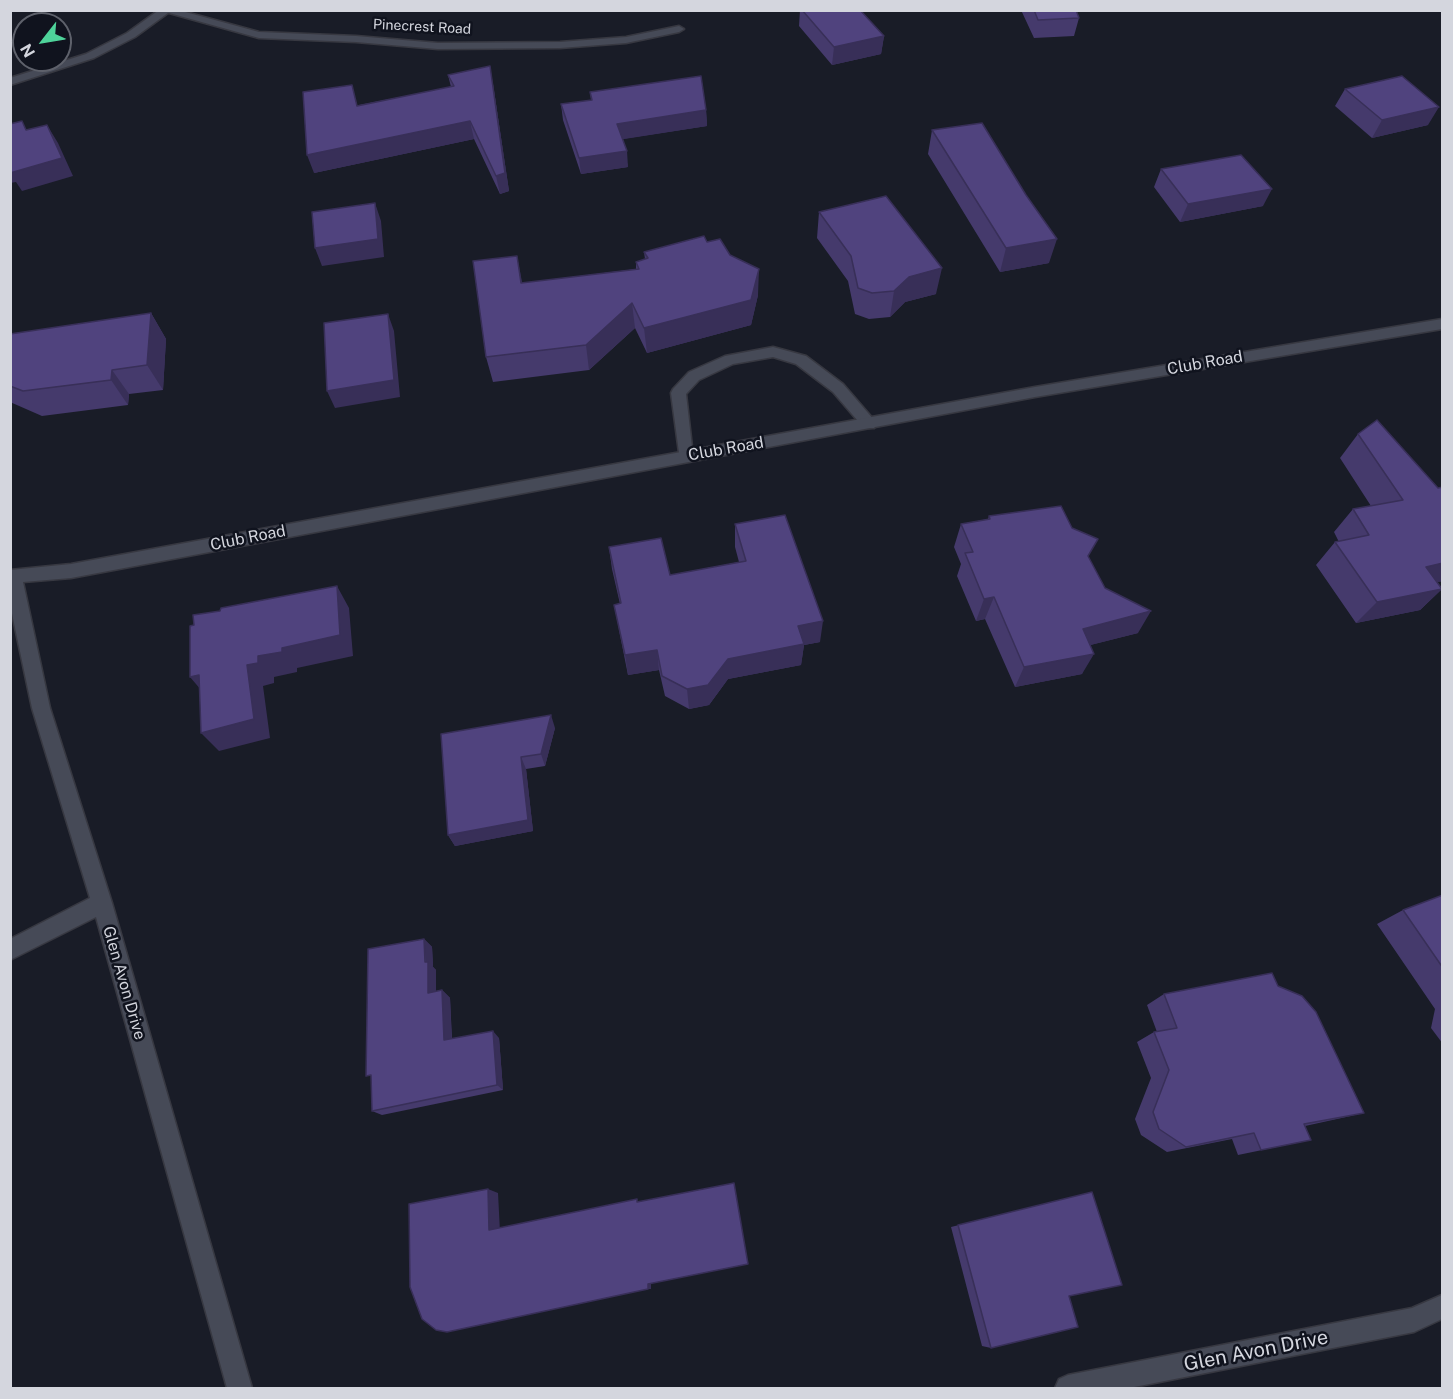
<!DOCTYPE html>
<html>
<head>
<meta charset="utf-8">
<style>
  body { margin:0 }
  #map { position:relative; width:1453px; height:1399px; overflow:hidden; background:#191c27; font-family:"Public Sans",sans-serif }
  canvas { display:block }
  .frame { position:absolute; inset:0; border:12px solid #d4d6de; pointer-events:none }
  .north { position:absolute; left:12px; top:12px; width:60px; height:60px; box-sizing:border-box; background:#10131e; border:2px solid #5e616b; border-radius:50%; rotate:239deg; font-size:16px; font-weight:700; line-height:24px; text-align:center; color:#d4d6de }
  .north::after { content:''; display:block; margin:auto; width:21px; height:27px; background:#4ed39a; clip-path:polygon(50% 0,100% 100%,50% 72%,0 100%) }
</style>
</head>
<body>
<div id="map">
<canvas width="1453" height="1399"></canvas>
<div class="frame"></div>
<div class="north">N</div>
</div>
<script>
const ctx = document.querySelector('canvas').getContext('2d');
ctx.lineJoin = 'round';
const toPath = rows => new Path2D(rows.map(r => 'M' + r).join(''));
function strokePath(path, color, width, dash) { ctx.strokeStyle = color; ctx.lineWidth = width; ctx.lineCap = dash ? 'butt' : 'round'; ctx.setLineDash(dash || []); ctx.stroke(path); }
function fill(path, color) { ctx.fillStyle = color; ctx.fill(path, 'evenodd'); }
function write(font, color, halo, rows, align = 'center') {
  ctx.font = font + ' "Public Sans",sans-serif'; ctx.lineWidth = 5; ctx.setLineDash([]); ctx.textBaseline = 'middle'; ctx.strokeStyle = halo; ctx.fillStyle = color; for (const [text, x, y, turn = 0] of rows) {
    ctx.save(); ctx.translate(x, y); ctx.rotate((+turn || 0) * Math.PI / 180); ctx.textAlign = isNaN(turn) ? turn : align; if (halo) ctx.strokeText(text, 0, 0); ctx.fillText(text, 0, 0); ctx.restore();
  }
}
const lane = toPath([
  [773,347,806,356,843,384,874,420,877,424,874,428,864,428,833,392,796,364,773,357,733,364,699,380,686,394,693,456,690,460,685,462,680,460,671,393,673,389,689,372,725,356,773,347]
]);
const street = toPath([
  [178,10,259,32,356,36,438,43,560,42,626,37,679,26,684,29,679,32,626,43,560,48,438,49,356,42,259,38,162,11,178,10],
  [1442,319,1442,329,1035,397,71,578,23,582,50,708,112,903,252,1388,227,1388,96,917,10,960,10,939,90,898,32,708,10,604,10,570,71,564,1035,387,1442,319],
  [1442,1295,1442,1319,1414,1332,1129,1388,1055,1388,1059,1379,1068,1375,1412,1308,1442,1295]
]);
const secondary = toPath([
  [159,10,172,10,135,37,94,58,10,85,10,78,86,54,127,33,159,10]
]);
strokePath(lane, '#373841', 3);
strokePath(street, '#373841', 3);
strokePath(secondary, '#373841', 3);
fill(lane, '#464a57');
fill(street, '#464a57');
fill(secondary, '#464a57');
fill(toPath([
  [800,10,860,10,884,36,881,54,832,65,799,26],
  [1021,10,1076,10,1079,18,1074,36,1034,38],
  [448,75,493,84,509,191,500,194,474,139,314,173,359,105,451,87],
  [1345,89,1428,125,1372,138,1335,106],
  [590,92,706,110,707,126,622,139,628,167,581,174,563,120,561,104,591,100],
  [932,130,1049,263,1000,272,928,154],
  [1161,169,1263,206,1180,222,1154,187],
  [819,212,936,294,905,302,890,317,869,319,855,314,848,281,817,238],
  [707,242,730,255,758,295,751,325,647,353,635,328,589,370,493,382,486,357,522,283,636,269,636,262,645,259,644,252],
  [151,313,166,339,163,390,129,394,128,405,42,416,10,402,10,334],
  [1377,420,1443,581,1437,582,1442,589,1420,610,1356,623,1316,565,1335,542,1339,542,1334,532,1353,509,1371,506,1340,458,1358,434],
  [989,516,1089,558,1105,588,1138,633,1090,645,1082,674,1015,687,985,619,976,621,957,576,961,564,954,547,961,524,988,519],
  [735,524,820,642,804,645,801,665,728,679,709,705,689,709,665,696,659,670,628,675,614,605,620,604,612,569,609,547,670,575,739,562,735,547],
  [555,728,545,766,526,769,533,831,455,846,448,835,441,734],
  [1443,895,1443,1044,1431,1028,1435,1009,1377,924,1403,910],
  [424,939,432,947,433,967,436,970,436,991,442,990,450,998,452,1039,499,1038,503,1090,382,1115,372,1111],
  [1278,986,1364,1113,1337,1119,1305,1126,1311,1140,1238,1155,1232,1139,1167,1152,1141,1135,1135,1119,1151,1078,1137,1042,1154,1032,1157,1032,1147,1005,1164,994],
  [1092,1192,1069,1296,991,1348,982,1346,951,1227]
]), '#453a6c');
fill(toPath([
  [884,36,881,54,832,65,834,47],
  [490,66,493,84,509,191,500,194,496,176],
  [1439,107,1428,125,1372,138,1382,120],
  [706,110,707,126,618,140,617,124],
  [470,121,474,139,314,173,307,155],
  [47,125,58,143,73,176,22,191,16,182,10,183,10,169],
  [627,151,628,167,581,174,579,158],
  [1272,189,1263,206,1180,222,1188,204],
  [375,203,381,221,384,257,322,266,315,248],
  [1057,239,1049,263,1000,272,1006,248],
  [517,256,522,282,526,309,521,283],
  [942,268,936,294,905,302,890,317,894,291,909,277],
  [759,269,758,295,751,325,647,353,644,328],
  [632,303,635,328,589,370,586,345],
  [151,313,166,339,163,390,147,365],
  [388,314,394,331,400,397,335,408,327,391],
  [112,370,129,394,128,405,111,380],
  [1443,563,1443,581,1404,589,1426,567],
  [337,586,349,608,353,656,297,668,297,672,274,677,274,683,263,686,270,738,219,751,201,733,247,665,258,656,282,648],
  [1442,589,1420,610,1356,623,1377,602],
  [994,597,985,619,976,621,984,599],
  [1151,611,1138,633,1071,650,1083,629],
  [823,621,820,642,804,645,801,665,728,679,709,705,689,709,687,689,728,659,798,626],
  [657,650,659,670,628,675,625,655],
  [1094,654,1082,674,1015,687,1024,667],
  [199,675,207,697,190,677],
  [551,715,555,728,545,766,541,754],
  [521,757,526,769,533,831,455,846,448,835],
  [424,939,432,947,433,967,436,970,436,1000,428,993],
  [442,990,450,998,452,1047,444,1040],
  [493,1031,499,1038,503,1090,497,1085],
  [488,1189,498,1193,500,1232,489,1230],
  [651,1283,651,1289,648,1289,648,1284]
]), '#382f58');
const building = toPath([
  [802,10,860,10,884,36,834,47,802,10],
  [1034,10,1076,10,1079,18,1038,20,1034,10],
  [490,66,505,173,496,176,470,121,307,155,303,92,352,85,357,106,454,86,448,75,490,66],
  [701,76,706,110,617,124,627,151,579,158,561,104,592,100,590,92,701,76],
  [1402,76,1439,107,1382,120,1345,89,1402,76],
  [22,121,26,130,47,125,62,158,10,173,10,124,22,121],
  [982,123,1026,195,1057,239,1006,248,932,130,982,123],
  [1241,155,1272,189,1188,204,1161,169,1241,155],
  [886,196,942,268,909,277,894,291,872,293,858,288,851,256,819,212,886,196],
  [375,203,378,239,315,248,312,212,375,203],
  [704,236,707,242,720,239,730,255,759,269,751,300,644,328,632,303,586,345,486,357,473,261,517,256,521,283,639,269,636,262,648,258,644,252,704,236],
  [151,313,147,365,112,370,111,380,23,391,10,386,10,334,151,313],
  [388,314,394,380,327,391,324,323,388,314],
  [1377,420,1438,488,1443,487,1443,563,1426,567,1442,589,1377,602,1335,542,1369,535,1353,509,1403,500,1358,434,1377,420],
  [1061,506,1072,528,1098,539,1088,556,1105,588,1151,611,1083,629,1094,654,1024,667,994,597,984,599,965,553,973,552,961,524,990,519,989,516,1061,506],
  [785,515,823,621,798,626,804,644,728,659,708,685,687,689,662,676,657,650,625,655,614,605,621,603,609,547,661,538,670,575,746,561,735,524,785,515],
  [337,586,340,635,282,648,282,652,258,656,258,663,247,665,254,719,201,733,199,675,190,677,190,626,194,625,193,615,220,611,221,608,337,586],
  [551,715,541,754,521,757,528,820,448,835,441,734,551,715],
  [1443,895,1443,968,1403,910,1443,895],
  [424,939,425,962,428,962,428,993,442,990,444,1040,493,1031,497,1085,372,1111,371,1075,366,1076,368,949,424,939],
  [1272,973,1278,986,1302,996,1316,1012,1364,1113,1304,1124,1311,1140,1261,1150,1254,1133,1186,1147,1159,1129,1153,1112,1169,1070,1154,1032,1177,1028,1164,994,1272,973],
  [734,1183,748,1264,648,1284,648,1289,447,1332,436,1330,422,1319,410,1287,409,1204,488,1189,489,1230,637,1199,637,1202,734,1183],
  [1092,1192,1122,1285,1069,1296,1078,1327,991,1348,958,1225,1092,1192]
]);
fill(building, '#50437e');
strokePath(building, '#382f58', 1.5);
write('14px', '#d4d6de', '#10131e', [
  ["Pinecrest Road",422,27,3]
]);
write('16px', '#d4d6de', '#10131e', [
  ["Club Road",1205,363,-10],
  ["Club Road",726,449,-10],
  ["Club Road",248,538,-11],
  ["Glen Avon Drive",124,983,74]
]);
write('20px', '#d4d6de', '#10131e', [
  ["Glen Avon Drive",1256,1351,-11]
]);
</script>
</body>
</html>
